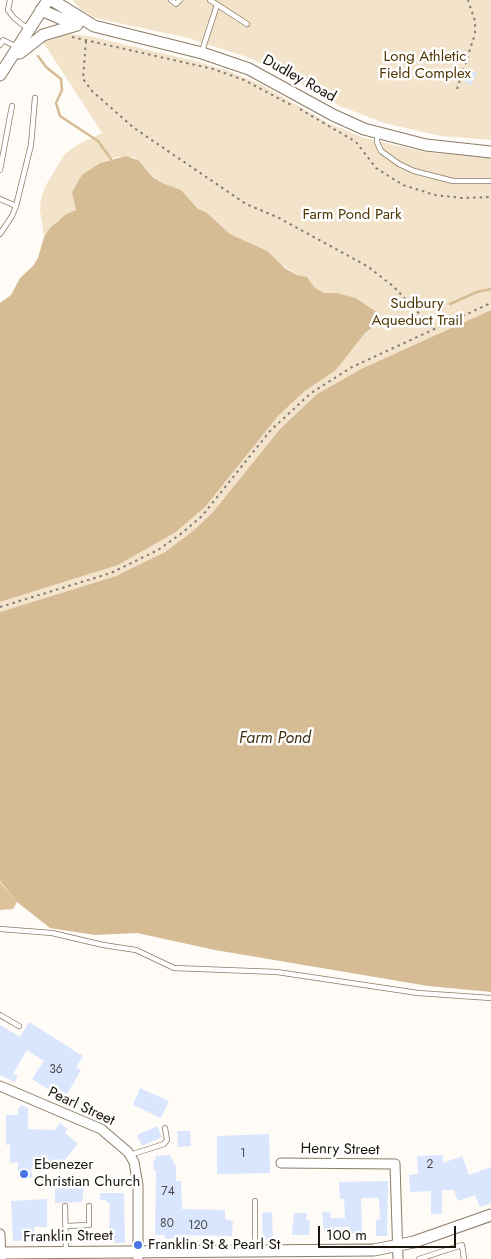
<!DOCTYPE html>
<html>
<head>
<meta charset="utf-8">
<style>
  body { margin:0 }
  #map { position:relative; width:491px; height:1259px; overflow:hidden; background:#fffbf6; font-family:Jost,sans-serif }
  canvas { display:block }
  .scale { position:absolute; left:318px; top:1226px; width:138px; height:22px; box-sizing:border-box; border:2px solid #1a140c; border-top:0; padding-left:6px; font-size:15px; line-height:18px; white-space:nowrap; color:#1a140c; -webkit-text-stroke:4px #fff; paint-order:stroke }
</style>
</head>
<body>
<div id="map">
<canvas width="491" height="1259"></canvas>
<div class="scale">100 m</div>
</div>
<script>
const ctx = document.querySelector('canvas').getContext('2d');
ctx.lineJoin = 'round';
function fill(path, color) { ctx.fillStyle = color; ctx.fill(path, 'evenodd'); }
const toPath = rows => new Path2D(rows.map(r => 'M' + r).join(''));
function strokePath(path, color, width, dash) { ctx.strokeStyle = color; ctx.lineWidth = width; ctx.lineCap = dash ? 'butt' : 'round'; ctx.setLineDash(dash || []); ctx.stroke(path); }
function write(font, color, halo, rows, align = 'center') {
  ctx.font = font + ' Jost,sans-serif'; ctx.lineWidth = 5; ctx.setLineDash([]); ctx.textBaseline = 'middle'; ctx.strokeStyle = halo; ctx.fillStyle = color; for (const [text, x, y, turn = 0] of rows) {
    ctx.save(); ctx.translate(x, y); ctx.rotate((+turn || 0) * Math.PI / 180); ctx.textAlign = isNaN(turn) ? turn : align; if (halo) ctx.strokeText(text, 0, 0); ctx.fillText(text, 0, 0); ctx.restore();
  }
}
fill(toPath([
  [73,0,491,0,491,140,441,136,384,123,340,106,282,73,247,57,188,38,95,18,81,10],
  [67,34,89,36,199,62,229,71,262,85,328,123,364,138,425,152,491,158,491,310,361,369,317,394,280,429,213,512,193,531,165,552,116,576,0,612,0,602,118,565,176,532,206,506,278,416,305,391,336,370,365,333,379,324,377,312,369,306,356,298,337,293,324,293,315,288,307,277,297,275,254,245,230,234,206,212,198,209,181,190,162,184,134,157,117,157,100,163,73,197,76,210,56,222,44,237,40,210,41,198,46,185,64,155,77,145,102,133,43,42]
]), '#f3e3ca');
fill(toPath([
  [0,882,17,902,13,909,0,910]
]), '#ddc29b');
fill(toPath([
  [126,156,138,160,153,177,162,183,181,190,198,209,206,212,230,234,267,251,286,269,297,275,307,277,315,288,324,293,337,293,356,298,377,312,383,320,365,333,336,370,305,391,278,416,206,506,176,532,118,565,0,602,0,303,11,295,20,278,33,266,38,258,44,237,50,228,65,215,76,210,72,192,82,175,100,163],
  [491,310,491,992,428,986,215,950,137,933,95,935,50,928,17,902,0,881,0,612,116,576,165,552,193,531,213,512,280,429,317,394,361,369]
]), '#d6bc95');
strokePath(toPath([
  [38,56,46,67,61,79,62,90,56,103,60,116,98,141,111,159],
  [450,304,477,292,491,289]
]), '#d6bc95', 2.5);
fill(toPath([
  [470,70,477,73,471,85,464,81],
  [29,1022,83,1056,76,1068,81,1070,67,1094,57,1088,54,1093,32,1079,44,1061,27,1050,13,1074,18,1076,15,1082,0,1075,0,1025,20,1037],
  [140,1088,169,1101,161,1118,133,1105],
  [20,1105,28,1108,28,1129,55,1130,60,1123,68,1129,65,1133,78,1144,62,1163,57,1160,54,1164,44,1156,45,1166,31,1167,32,1178,18,1178,18,1162,10,1163,10,1144,6,1145,6,1115,18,1115,18,1108,20,1108],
  [157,1126,162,1137,142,1146,137,1135],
  [177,1131,190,1131,191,1146,178,1147],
  [269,1134,270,1173,217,1174,217,1136],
  [170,1155,176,1167,176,1181,181,1181,182,1209,225,1210,225,1219,233,1221,232,1236,177,1235,177,1238,165,1239,165,1235,155,1235,156,1170,154,1170,153,1160,156,1160,155,1156],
  [443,1155,443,1163,462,1156,469,1175,491,1167,491,1203,480,1207,475,1195,458,1201,454,1190,442,1190,442,1214,431,1214,431,1191,410,1192,409,1175,418,1174,417,1156],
  [388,1181,387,1236,376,1236,376,1220,380,1219,379,1198,361,1198,362,1233,350,1233,350,1227,335,1227,335,1231,324,1231,322,1212,330,1212,331,1218,345,1218,344,1199,340,1199,339,1182],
  [79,1184,79,1187,84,1187,82,1202,55,1203,55,1185],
  [100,1193,124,1193,125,1243,114,1243,114,1238,105,1238,105,1231,109,1231,110,1203,107,1203,107,1200,100,1200],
  [47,1199,47,1227,34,1227,35,1240,13,1241,11,1201],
  [272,1212,273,1240,263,1240,262,1213],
  [294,1213,307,1213,306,1219,310,1220,309,1235,292,1235]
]), '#dae5fe');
const service = toPath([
  [10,0,8,10,14,18,28,29],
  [171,0,176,4,180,0],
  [210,0,247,24],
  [0,45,3,40,17,47],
  [202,51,217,5],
  [377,134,377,142,381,151,399,164,414,171,453,181,491,181],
  [0,170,12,106],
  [0,199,16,206,31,145,35,98],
  [0,234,12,216,16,206],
  [0,929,52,933,103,945,136,950,174,968,277,972,418,993,491,998],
  [0,1015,19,1026],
  [130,1155,164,1144,167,1140,165,1128],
  [255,1201,255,1250],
  [65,1206,66,1251],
  [66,1226,89,1225,89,1206],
  [419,1259,462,1245,464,1259]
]);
const minor = toPath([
  [0,1086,101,1129,128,1152,134,1162,138,1185,138,1259],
  [281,1163,395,1164,398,1259],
  [0,1234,1,1259]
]);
const tertiary = toPath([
  [52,0,94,26,202,53,249,69,333,115,364,129,426,145,491,152],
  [41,10,76,25],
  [20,53,43,35,77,25],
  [0,75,48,0],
  [0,1253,374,1250,414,1242,491,1215]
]);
strokePath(service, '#8b7c66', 6);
strokePath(minor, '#8b7c66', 11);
strokePath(tertiary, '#8b7c66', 13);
strokePath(toPath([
  [72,37,213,69,244,80,293,106],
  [86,41,83,79,92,91,134,128,246,204,277,217,367,266,393,286,434,329],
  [457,89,475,34,475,21,468,0],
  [300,109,356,142,376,168,403,185,435,195,462,198,491,197],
  [0,607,111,573,158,550,182,533,202,516,270,431,311,393,352,367,491,303]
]), '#817c75', 2, [2.5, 4]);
strokePath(service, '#fff', 4.5);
strokePath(minor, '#fff', 9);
strokePath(tertiary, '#fff', 11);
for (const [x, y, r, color] of [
  [24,1174,5,"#4b74e7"],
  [138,1245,5,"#4b74e7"]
]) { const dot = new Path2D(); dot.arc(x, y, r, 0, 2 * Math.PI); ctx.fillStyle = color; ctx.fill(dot); strokePath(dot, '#fff', 2); }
write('12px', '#4a4848', null, [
  ["36",56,1070],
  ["1",243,1154],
  ["2",430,1165],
  ["74",168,1192],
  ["80",167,1224],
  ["120",198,1226]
]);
write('15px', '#503603', '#fff', [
  ["Long Athletic",425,57],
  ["Field Complex",425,74],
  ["Farm Pond Park",352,215],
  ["Sudbury",417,304],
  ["Aqueduct Trail",417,321]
]);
write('15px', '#1a140c', '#fff', [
  ["Dudley Road",299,79,29],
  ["Pearl Street",81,1107,25],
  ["Henry Street",340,1150,1],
  ["Franklin Street",68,1237,-1]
]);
write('15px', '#1a140c', '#fff', [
  ["Ebenezer",34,1165],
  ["Christian Church",34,1182],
  ["Franklin St & Pearl St",148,1245]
], 'left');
write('italic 16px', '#422f0f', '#fff', [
  ["Farm Pond",275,739]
]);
</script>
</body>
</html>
